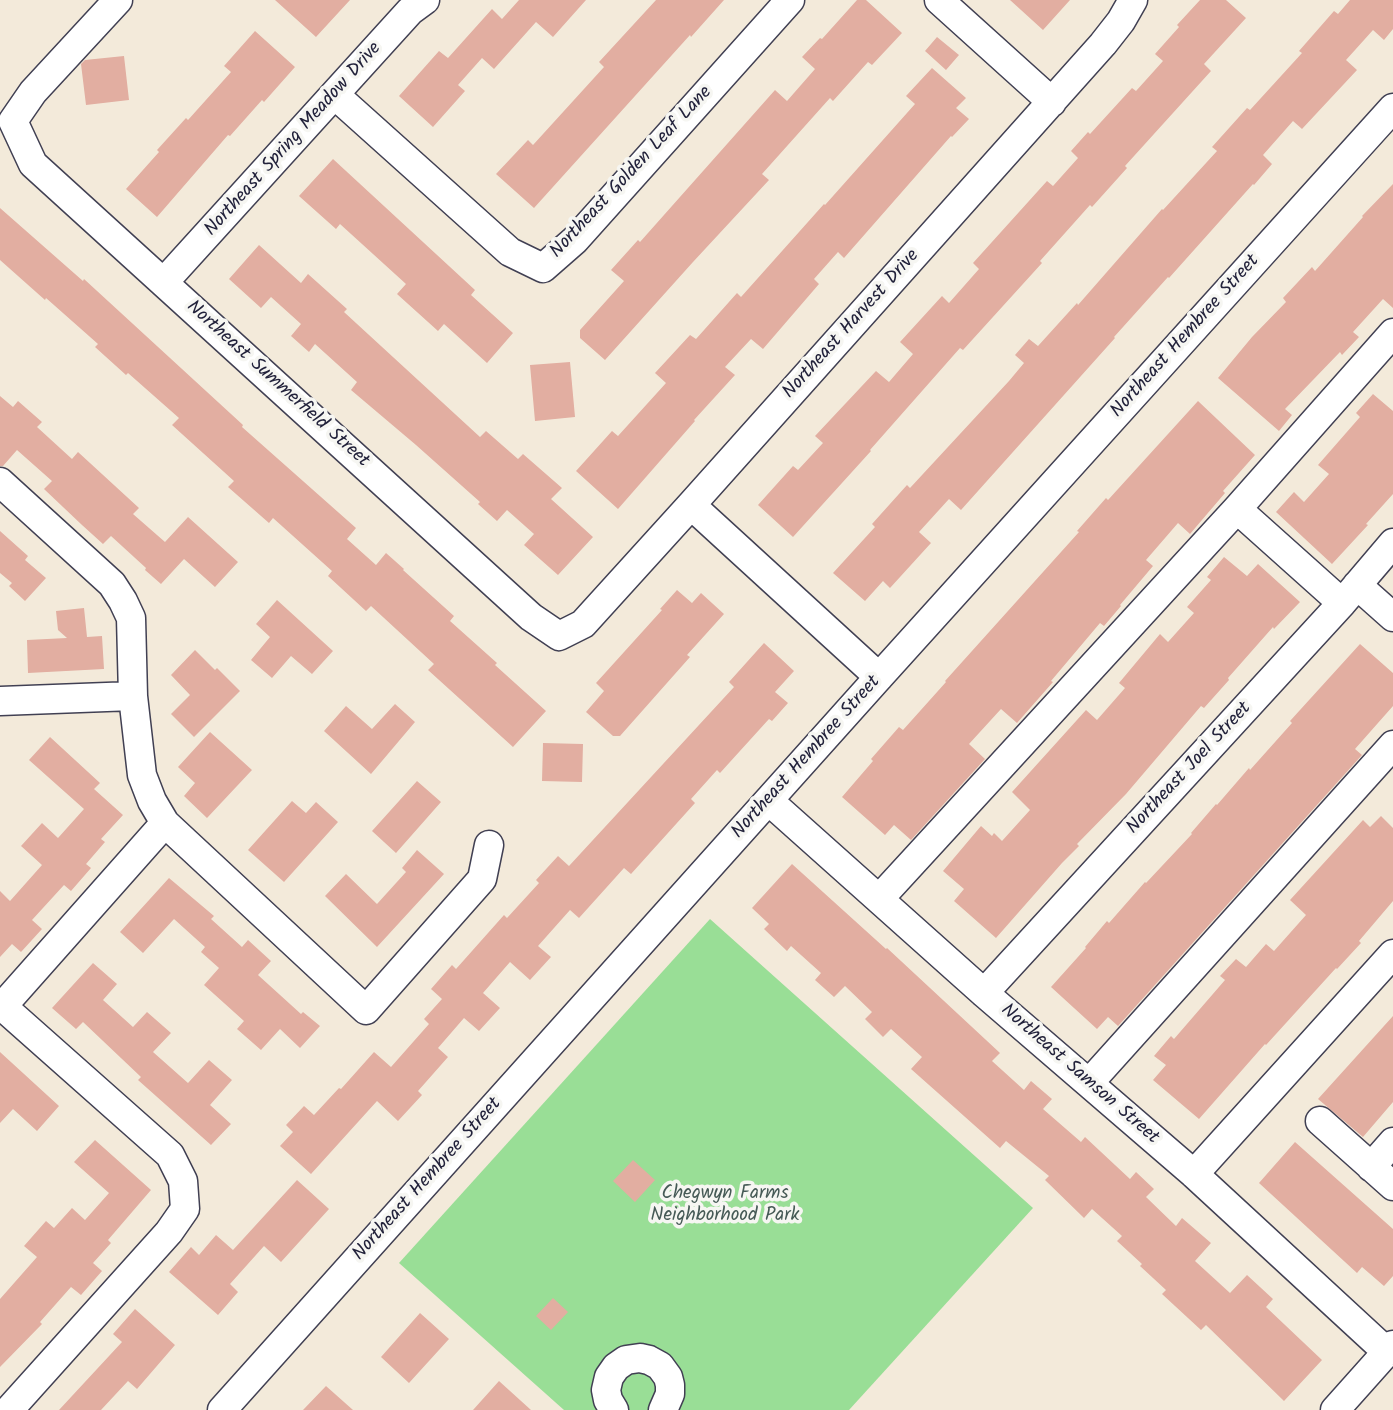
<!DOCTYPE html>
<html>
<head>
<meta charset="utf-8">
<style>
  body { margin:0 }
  canvas { display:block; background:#f3eada }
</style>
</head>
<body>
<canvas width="1393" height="1410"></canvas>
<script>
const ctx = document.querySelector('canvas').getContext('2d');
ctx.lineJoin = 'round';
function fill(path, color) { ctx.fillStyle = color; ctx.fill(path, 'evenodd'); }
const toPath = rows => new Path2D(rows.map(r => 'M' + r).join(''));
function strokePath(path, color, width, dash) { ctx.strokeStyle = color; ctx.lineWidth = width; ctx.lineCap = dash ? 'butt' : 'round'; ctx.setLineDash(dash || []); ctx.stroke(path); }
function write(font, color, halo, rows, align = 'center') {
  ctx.font = font + ' Kalam,sans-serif'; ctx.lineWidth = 7; ctx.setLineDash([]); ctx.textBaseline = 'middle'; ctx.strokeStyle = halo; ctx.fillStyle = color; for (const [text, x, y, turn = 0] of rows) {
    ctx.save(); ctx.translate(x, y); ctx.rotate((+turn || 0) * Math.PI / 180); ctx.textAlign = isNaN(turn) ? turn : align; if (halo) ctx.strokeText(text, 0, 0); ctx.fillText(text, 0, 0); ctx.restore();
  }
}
fill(toPath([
  [710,919,1033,1208,849,1410,564,1410,399,1263]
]), '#99de96');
fill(toPath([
  [275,0,350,0,316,37],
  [519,0,586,0,553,37,536,22,494,69,482,58,458,85,465,91,433,127,399,96,439,51,448,58,492,9,502,19],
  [656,0,724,0,691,37,690,35,534,208,496,174,528,140,533,145,604,67,599,62],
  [857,0,866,0,902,33,872,65,868,62,833,101,830,98,762,174,769,180,693,262,605,360,580,338,580,330,624,281,611,270,638,240,640,242,775,90,787,101,815,69,802,57,820,38,822,39],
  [1010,0,1070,0,1043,30],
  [1200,0,1226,0,1246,18,1204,64,1211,71,1125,166,1127,168,1092,207,1090,205,1040,261,1042,263,963,350,960,348,870,450,871,451,793,537,758,505,793,466,798,470,823,443,815,436,876,371,889,382,913,354,900,342,942,296,949,303,979,269,973,263,1047,181,1053,186,1078,158,1071,151,1088,132,1090,134,1132,88,1136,91,1163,61,1155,54,1179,27,1177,25],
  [1350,0,1393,0,1393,29,1384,40,1373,30,1346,60,1357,70,1302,129,1293,121,1263,155,1272,164,1254,185,1253,184,1169,278,1168,277,1114,337,1115,338,961,510,949,499,919,532,931,543,890,588,883,581,865,601,833,573,875,527,872,524,907,485,910,488,1009,381,1024,363,1015,355,1029,339,1038,346,1077,303,1078,305,1162,209,1163,210,1217,151,1212,147,1247,108,1250,110,1302,53,1299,51,1334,11,1338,14],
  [255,31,295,67,264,102,262,100,230,136,228,135,157,217,126,189,159,152,157,150,186,118,188,120,231,72,224,66],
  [937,37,959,55,946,70,925,51],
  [124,56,129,100,86,105,81,64,85,60],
  [932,68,966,98,956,108,969,119,952,137,951,136,844,258,838,252,814,279,819,284,763,349,751,339,725,367,735,375,694,420,695,421,618,509,576,471,612,431,618,436,666,383,655,373,690,335,696,339,737,293,741,297,824,204,825,205,915,104,906,96],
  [333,159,475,290,471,295,513,333,487,363,444,324,438,331,397,294,406,284,340,224,336,229,299,196],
  [1393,184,1393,308,1383,299,1353,332,1359,337,1342,355,1340,352,1285,409,1292,415,1279,431,1218,378,1252,337,1286,302,1283,298,1312,267,1315,271,1363,217,1362,216],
  [0,208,83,281,84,279,243,425,242,427,356,528,347,539,376,565,386,553,404,569,403,570,454,616,450,621,497,663,495,665,546,711,513,747,428,670,434,664,371,606,366,611,328,576,332,571,273,518,269,523,228,487,234,481,172,425,179,418,128,373,126,375,95,347,98,344,46,298,45,300,0,260],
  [259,245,301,283,308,274,347,309,344,312,480,437,486,431,518,459,523,454,562,488,551,499,593,537,558,575,524,545,534,534,507,510,497,521,478,504,480,502,416,445,351,390,357,382,315,344,309,352,291,336,301,324,271,297,261,308,229,279],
  [570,362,575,417,535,421,530,365],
  [1373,394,1393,411,1393,494,1366,524,1368,525,1332,564,1276,512,1294,492,1304,502,1329,474,1318,465,1360,417,1356,413],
  [0,396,13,407,18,401,42,422,37,427,72,459,78,452,139,508,133,514,165,542,188,517,238,562,215,587,184,559,161,584,145,570,146,568,111,536,103,544,82,525,44,489,52,481,17,450,3,466,0,466],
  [1198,401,1255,455,1223,491,1225,493,1190,534,1178,523,1146,560,1153,566,1120,605,1121,606,1104,626,1100,623,1051,681,1053,682,1017,723,1001,709,969,744,985,759,911,840,894,825,885,835,842,797,873,761,871,759,899,727,903,730,946,682,945,681,1079,532,1077,531,1106,498,1108,500],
  [0,531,28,556,25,560,46,578,25,601,9,586,12,583,0,573],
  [1224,557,1247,576,1258,564,1300,602,1274,629,1273,627,1228,678,1229,680,1204,708,1201,706,1126,794,1077,844,1079,846,1062,863,996,938,954,901,964,889,943,871,981,826,992,836,994,833,1002,841,1030,810,1012,792,1086,710,1097,720,1125,688,1119,683,1160,634,1168,642,1194,613,1187,607,1211,580,1207,577],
  [677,590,692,603,701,593,724,614,687,655,690,657,620,736,613,736,586,712,604,691,596,683,662,610,660,609],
  [277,600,333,651,312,674,291,656,272,678,251,660,270,637,256,624],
  [84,608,87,637,102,636,104,669,28,673,27,640,67,638,58,630,56,611],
  [764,643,794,671,775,692,788,703,772,721,769,719,720,773,717,770,691,799,695,803,631,874,624,868,579,918,570,910,538,946,551,957,530,980,510,962,483,993,500,1008,479,1031,464,1018,438,1048,448,1057,418,1091,422,1095,398,1121,377,1101,311,1174,280,1146,293,1132,286,1125,304,1106,314,1115,339,1088,341,1089,374,1052,391,1067,429,1024,424,1019,442,999,431,989,452,965,456,969,504,915,507,918,539,883,536,880,558,856,569,866,734,687,729,682],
  [1360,644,1393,673,1393,706,1355,749,1362,755,1118,1026,1108,1017,1097,1029,1051,987,1086,948,1085,947,1107,921,1109,923,1145,882,1146,883,1192,834,1191,833,1216,804,1217,805,1249,768,1250,770,1292,723,1290,721],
  [195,650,215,670,217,668,240,691,194,737,171,714,190,695,171,675],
  [395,704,415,722,371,774,324,731,346,706,372,729],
  [210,732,252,770,207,818,184,796,195,783,178,767],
  [50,737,100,783,94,789,123,815,101,839,105,842,86,864,91,868,71,891,64,885,32,920,42,929,21,952,12,944,0,957,0,891,10,901,42,865,21,846,42,823,58,838,84,809,29,760],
  [543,743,583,744,582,782,542,781],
  [417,781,441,802,396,853,372,831],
  [292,801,306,813,316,802,338,822,284,882,248,850],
  [1381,816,1393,828,1393,901,1359,941,1361,943,1337,969,1336,968,1266,1045,1265,1044,1199,1119,1153,1080,1166,1065,1154,1056,1171,1036,1174,1039,1225,980,1220,976,1236,959,1246,967,1266,944,1274,951,1306,915,1290,900,1363,820,1370,827],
  [417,850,444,874,377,947,325,896,346,874,377,904,406,872,402,868],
  [792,864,886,949,887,948,1000,1053,992,1061,1024,1090,1031,1081,1052,1099,1043,1109,1081,1142,1085,1137,1130,1179,1136,1172,1154,1189,1146,1197,1176,1226,1182,1218,1211,1243,1195,1261,1230,1293,1247,1275,1273,1299,1266,1307,1322,1360,1284,1401,1206,1325,1201,1330,1162,1294,1166,1290,1140,1266,1142,1264,1117,1241,1122,1236,1092,1209,1084,1218,1045,1180,1049,1176,1006,1141,1000,1148,911,1069,922,1057,891,1029,883,1037,865,1019,872,1012,845,986,834,997,815,980,821,973,791,946,787,951,764,929,769,924,752,908],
  [169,878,214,916,211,919,242,947,248,940,271,961,258,975,301,1014,303,1012,320,1026,300,1048,280,1029,261,1050,237,1029,244,1021,204,985,219,968,201,952,205,947,174,919,143,953,120,932],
  [93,963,117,984,103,1000,133,1027,147,1012,171,1033,153,1052,188,1083,209,1060,232,1080,210,1105,231,1124,211,1145,138,1080,141,1077,83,1022,76,1029,52,1008],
  [1393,1016,1393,1102,1363,1137,1318,1099],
  [0,1052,59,1106,37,1131,13,1109,0,1123],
  [95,1140,151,1190,108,1240,111,1243,93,1263,102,1271,81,1295,71,1287,40,1322,42,1324,0,1367,0,1299,37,1257,24,1246,46,1221,54,1228,72,1208,85,1220,109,1193,74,1162],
  [1295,1142,1393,1229,1393,1276,1384,1286,1362,1267,1357,1273,1259,1183],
  [633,1160,655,1180,635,1202,613,1181],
  [297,1180,329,1209,281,1262,264,1246,230,1284,238,1292,218,1315,169,1272,191,1247,199,1255,216,1235,233,1250],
  [553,1298,568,1312,551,1330,536,1316],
  [135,1309,175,1345,137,1389,128,1381,101,1410,59,1410,122,1342,113,1334],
  [420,1313,449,1339,409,1383,381,1357],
  [499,1381,531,1410,473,1410],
  [326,1386,353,1410,303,1410]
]), '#e2aea1');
const minor = toPath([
  [118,0,33,92,13,121,33,164,531,617,559,636,583,624,691,505,1103,44,1121,21,1133,0],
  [939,0,1052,102],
  [335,95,510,252,543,268,575,240,790,0],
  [164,282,410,11,425,0],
  [0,482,112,584,123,601,131,618,133,696,142,775,152,801,165,823,366,1010,482,879,489,845],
  [691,505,879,677],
  [1237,509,1342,603],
  [1357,585,1393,617],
  [0,701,133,696],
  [769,801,984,993,1194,1174,1387,1352],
  [879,899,1237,509,1393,333],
  [984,993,1342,603,1393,543],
  [2,1006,170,1155,183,1181,185,1209,169,1232,9,1410],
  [0,1009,165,823],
  [1089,1083,1393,745],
  [1320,1121,1393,1186],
  [1371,1167,1393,1142],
  [1194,1174,1393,954],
  [222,1410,879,677,1393,108],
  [614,1410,608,1400,606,1390,609,1377,616,1367,626,1360,640,1358,649,1360,660,1366,668,1377,670,1385,670,1394,663,1410],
  [1335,1410,1393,1345]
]);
strokePath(minor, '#414053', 31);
strokePath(minor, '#fff', 28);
write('19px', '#22223b', '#f6f6f2', [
  ["Northeast Spring Meadow Drive",294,140,-48],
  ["Northeast Golden Leaf Lane",632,173,-47],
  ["Northeast Harvest Drive",852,325,-48],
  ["Northeast Hembree Street",1186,337,-48],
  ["Northeast Summerfield Street",277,385,42],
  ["Northeast Hembree Street",807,758,-48],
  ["Northeast Joel Street",1190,769,-47],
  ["Northeast Samson Street",1079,1075,41],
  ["Northeast Hembree Street",428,1180,-48]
]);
write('19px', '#465a56', '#f6f6f2', [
  ["Chegwyn Farms",725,1195],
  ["Neighborhood Park",725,1217]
]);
</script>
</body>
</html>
